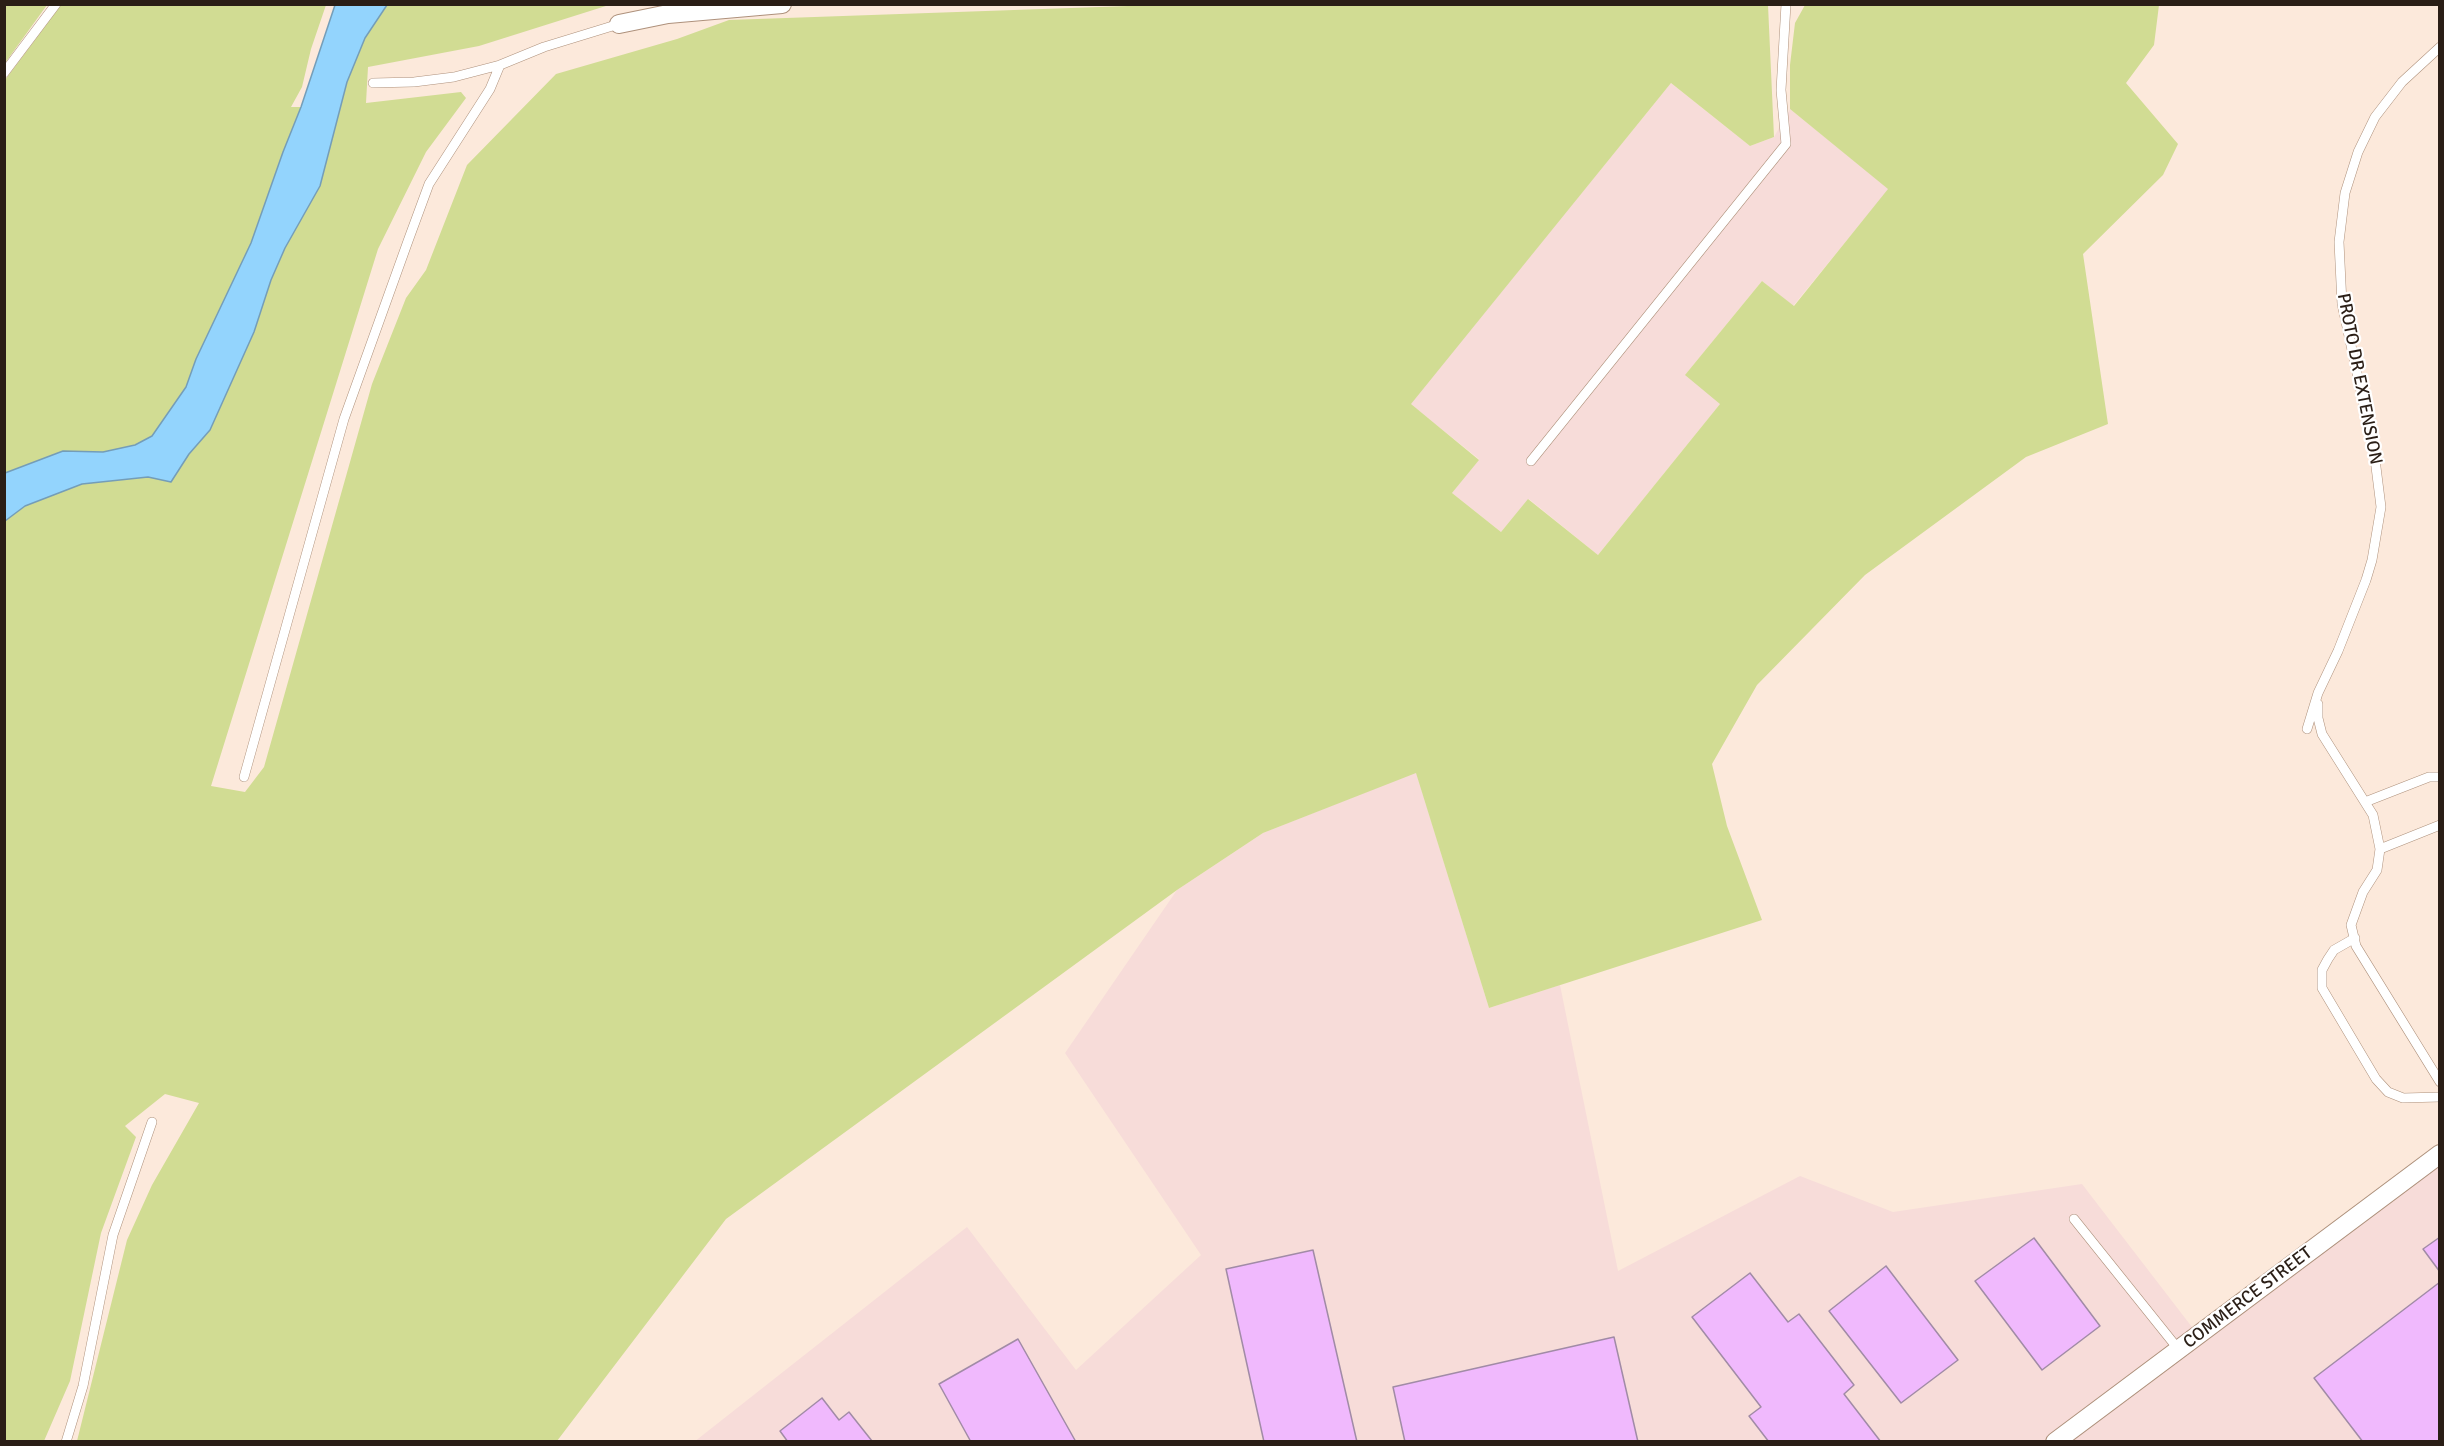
<!DOCTYPE html>
<html>
<head>
<meta charset="utf-8">
<style>
  body { margin:0 }
  #map { position:relative; width:2444px; height:1446px; overflow:hidden; background:#fce9db; font-family:Signika,sans-serif }
  canvas { display:block }
  .frame { position:absolute; inset:0; border:6px solid #2a1e16; pointer-events:none }
</style>
</head>
<body>
<div id="map">
<canvas width="2444" height="1446"></canvas>
<div class="frame"></div>
</div>
<script>
const ctx = document.querySelector('canvas').getContext('2d');
ctx.lineJoin = 'round';
function fill(path, color) { ctx.fillStyle = color; ctx.fill(path, 'evenodd'); }
const toPath = rows => new Path2D(rows.map(r => 'M' + r).join(''));
function strokePath(path, color, width, dash) { ctx.strokeStyle = color; ctx.lineWidth = width; ctx.lineCap = dash ? 'butt' : 'round'; ctx.setLineDash(dash || []); ctx.stroke(path); }
function write(font, color, halo, rows, align = 'center') {
  ctx.font = font + ' Signika,sans-serif'; ctx.lineWidth = 4.5; ctx.setLineDash([]); ctx.textBaseline = 'middle'; ctx.strokeStyle = halo; ctx.fillStyle = color; for (const [text, x, y, turn = 0] of rows) {
    ctx.save(); ctx.translate(x, y); ctx.rotate((+turn || 0) * Math.PI / 180); ctx.textAlign = isNaN(turn) ? turn : align; if (halo) ctx.strokeText(text, 0, 0); ctx.fillText(text, 0, 0); ctx.restore();
  }
}
fill(toPath([
  [1671,83,1750,146,1774,137,1790,109,1889,189,1793,306,1762,281,1686,374,1721,403,1598,555,1529,499,1501,532,1452,493,1479,459,1410,404],
  [1416,772,1489,1008,1560,985,1618,1271,1800,1176,1893,1212,2082,1184,2195,1331,2439,1146,2439,1441,694,1442,967,1227,1076,1370,1201,1255,1065,1053,1177,890,1263,833]
]), '#f7dcd9');
fill(toPath([
  [5,4,47,5,5,63,4,5],
  [1185,4,1768,5,1774,137,1750,146,1671,83,1411,404,1479,460,1452,493,1501,532,1528,499,1598,555,1720,404,1685,375,1762,281,1794,306,1888,189,1790,109,1790,65,1795,23,1805,5,2159,5,2154,45,2126,83,2178,144,2163,175,2083,254,2108,424,2026,457,1865,575,1757,685,1712,764,1727,826,1762,920,1489,1008,1416,773,1263,833,1177,890,726,1219,557,1441,77,1441,127,1240,152,1185,199,1103,165,1094,125,1126,136,1137,101,1233,70,1381,44,1441,5,1441,5,521,25,506,82,484,148,477,171,482,189,454,210,430,254,332,271,280,285,248,320,186,347,82,365,38,387,5,609,5,479,46,368,67,366,103,461,92,466,98,426,152,378,249,211,786,245,792,264,767,372,384,406,298,426,270,467,165,556,74,677,39,729,20],
  [61,5,326,5,311,49,302,87,291,107,301,107,283,152,251,243,196,359,186,387,152,436,135,445,103,452,63,451,5,473,5,80]
]), '#d1dc93');
const water = toPath([
  [335,5,387,5,365,38,347,82,320,186,285,248,271,280,254,332,210,430,189,454,171,482,148,477,82,484,25,506,5,521,5,473,63,451,103,452,135,445,152,436,186,387,196,359,251,243,283,152,301,107,335,5]
]);
fill(water, '#93d4fd');
strokePath(water, '#749db8', 1.5);
const building = toPath([
  [2440,1237,2440,1272,2423,1249,2440,1237],
  [2034,1238,2100,1326,2042,1370,1975,1281,2034,1238],
  [1313,1250,1357,1442,1264,1442,1226,1269,1313,1250],
  [1886,1266,1958,1360,1901,1403,1829,1311,1886,1266],
  [1750,1273,1788,1322,1799,1314,1854,1385,1844,1394,1881,1442,1769,1442,1749,1416,1761,1407,1692,1317,1750,1273],
  [2440,1282,2440,1442,2363,1442,2314,1378,2440,1282],
  [1614,1337,1638,1442,1405,1442,1393,1387,1614,1337],
  [1018,1339,1076,1442,971,1442,939,1384,1018,1339],
  [822,1398,839,1420,849,1412,872,1441,788,1442,780,1431,822,1398]
]);
fill(building, '#f0b9fd');
strokePath(building, '#a18ba6', 1.5);
const lane = toPath([
  [4,73,56,4],
  [373,83,414,82,454,77,500,65,544,47,619,24],
  [1531,461,1786,144,1781,90,1786,4],
  [2318,704,2318,718,2322,734,2373,815,2380,849,2377,870,2363,892,2351,925,2356,946,2440,1082],
  [2307,729,2318,693,2338,651,2366,580,2372,560,2381,507,2374,451,2342,304,2339,242,2345,193,2358,152,2375,117,2402,82,2440,47],
  [244,777,344,419,408,241,429,184,490,89,500,65],
  [2365,802,2429,777,2440,777],
  [2380,849,2440,825],
  [2355,938,2334,950,2328,959,2322,970,2322,988,2376,1079,2388,1092,2403,1098,2440,1097],
  [2074,1219,2179,1350],
  [66,1442,83,1386,113,1235,152,1122]
]);
const street = toPath([
  [619,24,668,14,782,4],
  [2055,1442,2440,1154]
]);
strokePath(lane, '#ae917c', 10);
strokePath(street, '#ae917c', 20);
strokePath(lane, '#fff', 9);
strokePath(street, '#fff', 18);
write('18px', '#2a1e16', '#fff', [
  ["PROTO DR EXTENSION",2359,379,79],
  ["COMMERCE STREET",2248,1298,-37]
]);
</script>
</body>
</html>
